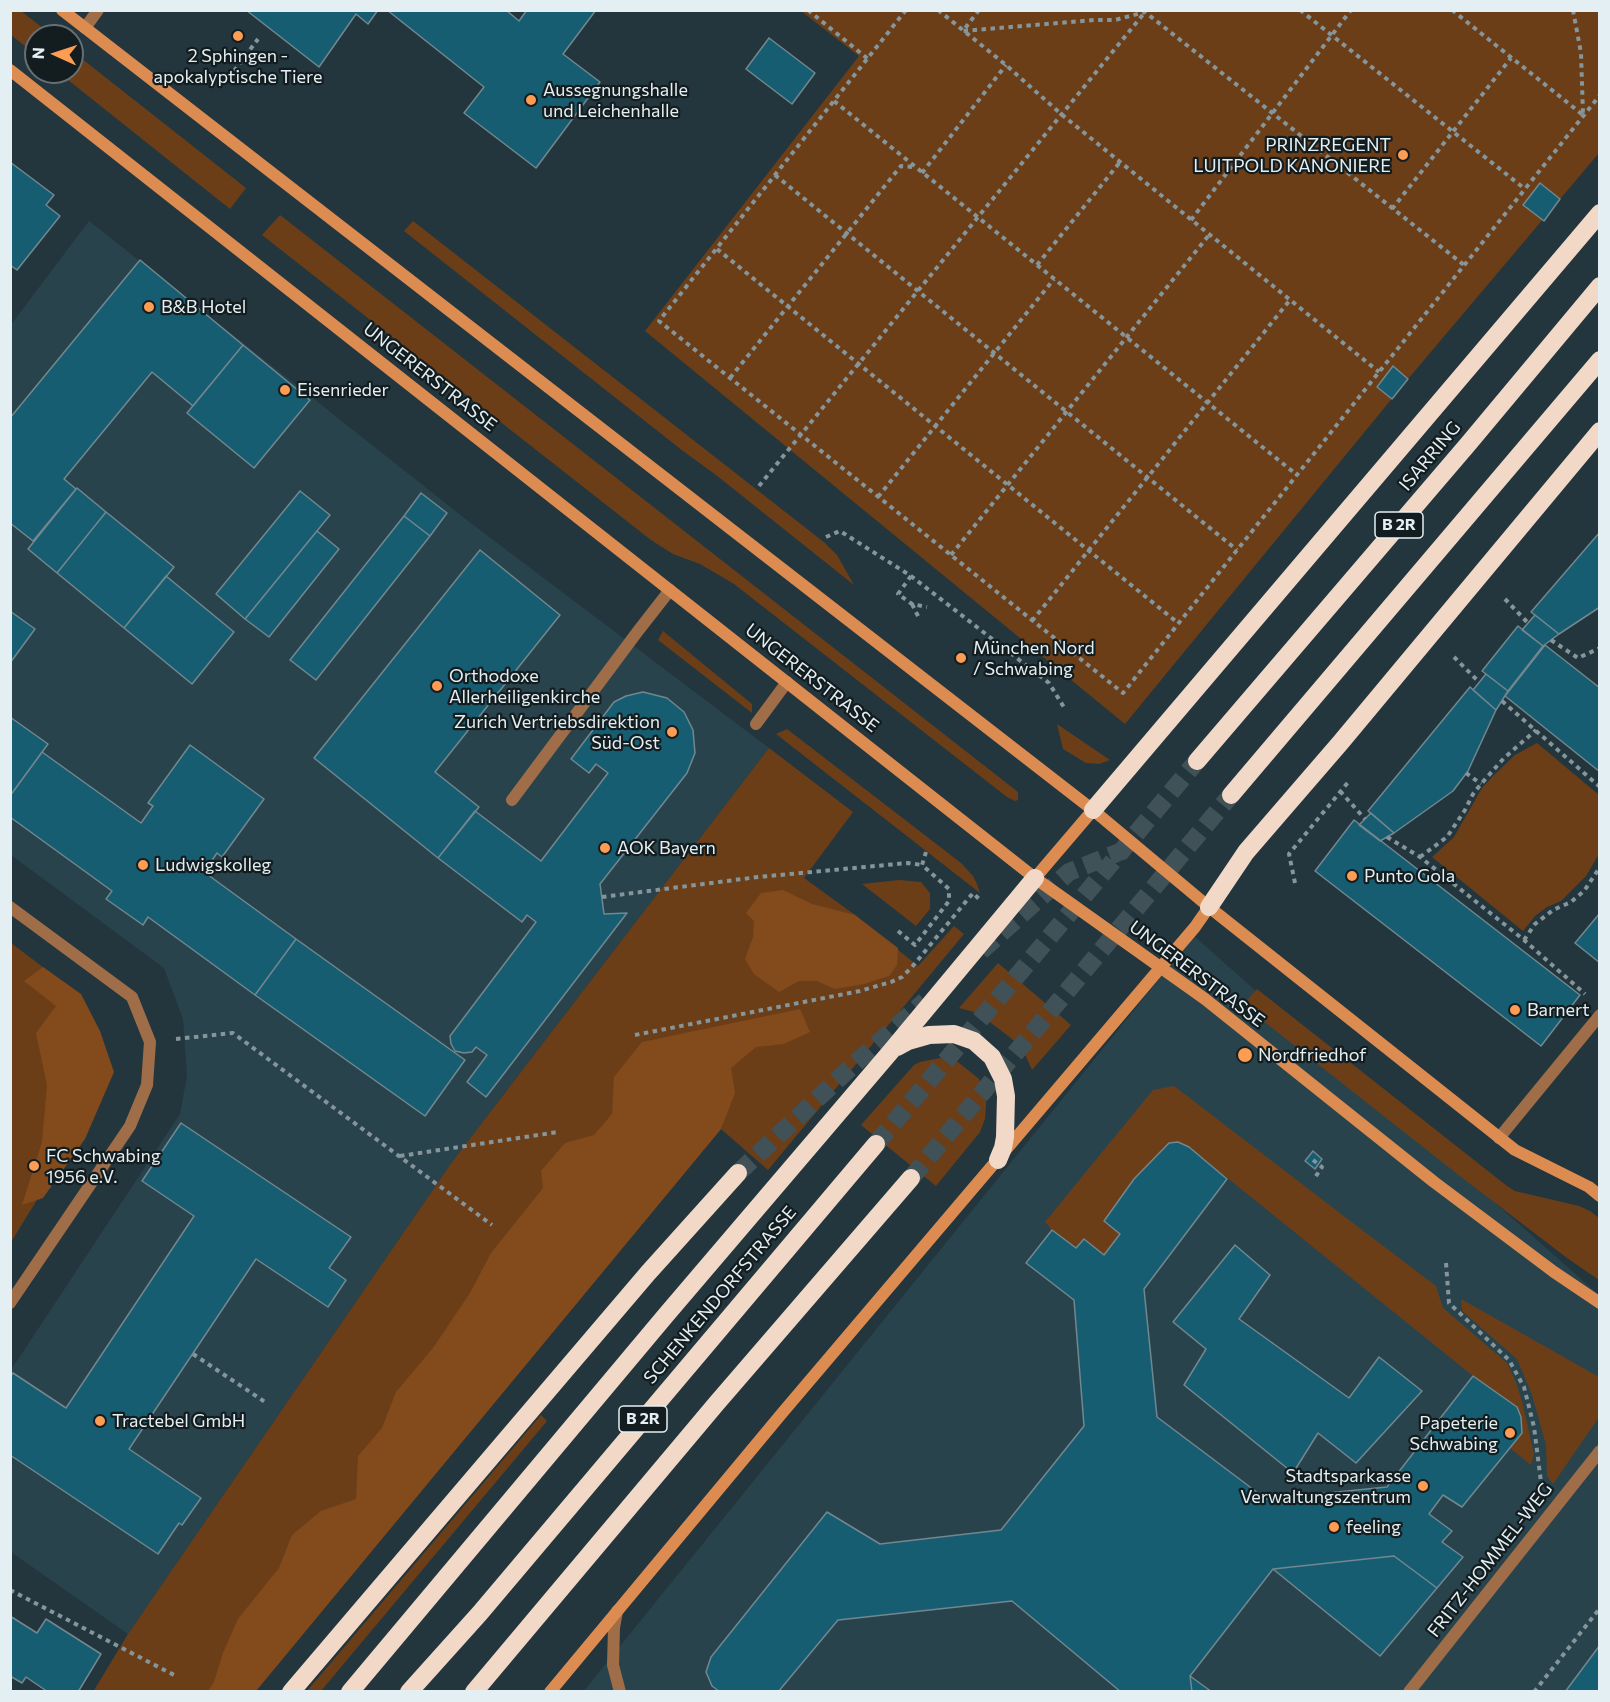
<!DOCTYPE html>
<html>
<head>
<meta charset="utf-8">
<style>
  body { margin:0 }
  #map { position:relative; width:1610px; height:1702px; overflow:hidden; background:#23363d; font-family:Commissioner,sans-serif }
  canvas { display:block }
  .frame { position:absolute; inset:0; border:12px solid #e3eff3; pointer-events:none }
  .north { position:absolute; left:24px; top:24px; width:60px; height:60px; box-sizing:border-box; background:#131c1f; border:2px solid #667074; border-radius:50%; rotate:273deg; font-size:16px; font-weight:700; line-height:24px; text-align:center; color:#e3eff3 }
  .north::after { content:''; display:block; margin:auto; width:21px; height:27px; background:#fd9d54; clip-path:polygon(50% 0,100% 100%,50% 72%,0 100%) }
</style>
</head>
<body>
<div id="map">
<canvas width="1610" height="1702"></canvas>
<div class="frame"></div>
<div class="north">N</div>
</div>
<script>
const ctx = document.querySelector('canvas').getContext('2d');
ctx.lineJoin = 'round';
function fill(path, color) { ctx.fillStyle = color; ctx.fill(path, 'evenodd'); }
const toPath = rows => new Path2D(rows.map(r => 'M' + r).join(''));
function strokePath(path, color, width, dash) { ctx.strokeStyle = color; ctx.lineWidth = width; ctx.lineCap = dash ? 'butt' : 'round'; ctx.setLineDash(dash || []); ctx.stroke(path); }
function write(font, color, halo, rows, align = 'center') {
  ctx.font = font + ' Commissioner,sans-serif'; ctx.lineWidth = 4.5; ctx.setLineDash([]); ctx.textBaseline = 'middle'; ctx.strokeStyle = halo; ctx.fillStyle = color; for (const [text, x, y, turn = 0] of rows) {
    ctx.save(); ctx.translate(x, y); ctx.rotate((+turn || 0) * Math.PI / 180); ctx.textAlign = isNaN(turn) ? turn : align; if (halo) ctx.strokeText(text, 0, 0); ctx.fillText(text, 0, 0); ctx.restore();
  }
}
fill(toPath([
  [89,221,468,521,769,748,452,1162,128,1634,11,1552,11,1370,180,1114,187,1076,183,1019,164,968,11,855,10,326],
  [1194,936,1599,1295,1599,1691,583,1692]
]), '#29434d');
fill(toPath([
  [10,11,21,11,53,36,36,36,36,55,11,35],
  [801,11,1599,11,1599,153,1408,379,1125,724,645,331,859,56],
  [72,51,246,188,230,209,58,72,72,72],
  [280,215,1018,792,1018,800,1015,801,1007,797,734,584,700,564,673,554,651,540,262,235],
  [413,221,825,543,837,555,854,585,716,475,683,451,404,231],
  [663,631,752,704,752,713,658,640],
  [1057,724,1110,760,1099,764,1086,763,1063,749],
  [787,729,961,863,973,876,977,884,980,893,776,734],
  [1537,743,1599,795,1599,854,1586,876,1561,901,1547,907,1535,916,1523,931,1432,857,1454,837,1482,788,1493,776,1515,755],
  [769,748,853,812,804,878,855,915,918,966,954,926,964,934,768,1170,721,1129,256,1691,93,1692,128,1634,452,1162],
  [899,880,921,882,930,893,930,909,916,926,862,884],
  [11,943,76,992,105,1090,11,1242],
  [998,963,1071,1025,1032,1070,1023,1050,1012,1039,978,1013,959,1008],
  [1257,989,1507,1186,1515,1191,1579,1206,1590,1211,1599,1218,1599,1280,1567,1258,1456,1173,1243,1005],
  [940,1058,954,1059,978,1078,983,1085,986,1093,986,1105,985,1119,980,1132,936,1186,861,1125,914,1065,920,1062],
  [1174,1086,1345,1217,1436,1286,1443,1308,1507,1363,1516,1382,1523,1405,1534,1454,1531,1465,1510,1448,1517,1407,1473,1376,1189,1147,1178,1142,1169,1143,1120,1234,1104,1255,1084,1240,1076,1248,1052,1230,1045,1222,1153,1090],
  [1461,1299,1599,1377,1599,1417,1553,1484,1547,1476,1546,1445,1532,1395,1517,1359,1462,1311],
  [541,1415,547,1421,321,1691,307,1691]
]), '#6c3e18');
fill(toPath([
  [783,890,812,904,855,915,898,948,897,965,889,976,864,984,835,989,817,981,799,981,779,992,754,974,745,959,753,937,754,921,746,913,761,893],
  [43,967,81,994,100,1031,114,1072,85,1139,43,1198,22,1205,42,1142,47,1085,36,1033,56,1006,24,981],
  [800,1009,810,1032,784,1044,756,1047,731,1068,735,1093,721,1129,256,1691,208,1691,214,1682,223,1653,238,1619,279,1568,292,1535,321,1511,356,1499,358,1456,382,1428,396,1392,433,1348,470,1293,491,1253,543,1188,541,1171,565,1143,594,1135,612,1114,614,1077,642,1042]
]), '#834a1c');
const building = toPath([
  [246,10,378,10,368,24,356,14,319,67,246,10],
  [387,10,506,10,519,21,527,10,596,10,563,54,600,82,536,168,464,113,484,87,387,10],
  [769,38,815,73,792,104,746,69,769,38],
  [10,162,54,195,46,205,60,216,17,270,10,265,10,162],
  [1540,183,1560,199,1544,221,1523,205,1540,183],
  [140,260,243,345,193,406,152,372,64,479,76,489,33,541,10,523,10,418,140,260],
  [243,345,310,400,254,468,187,413,243,345],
  [1393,366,1408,379,1392,399,1377,387,1393,366],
  [77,488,106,512,57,573,28,549,77,488],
  [300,491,330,515,245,619,216,594,300,491],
  [421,493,447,513,430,536,404,516,421,493],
  [106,512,174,567,124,628,57,573,106,512],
  [404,516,430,536,316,680,290,660,404,516],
  [317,531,339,549,269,637,245,619,317,531],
  [1600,532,1600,607,1559,634,1531,612,1600,532],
  [480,550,560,615,435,772,479,807,438,858,314,758,480,550],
  [166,576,234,632,192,684,124,628,166,576],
  [10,611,35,629,10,663,10,611],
  [1535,615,1559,634,1543,646,1522,630,1535,615],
  [1518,626,1543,646,1508,691,1482,671,1518,626],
  [1545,645,1600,688,1600,772,1505,696,1545,645],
  [1486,674,1508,691,1496,710,1473,690,1486,674],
  [1470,687,1496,710,1468,771,1453,791,1394,833,1368,811,1470,687],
  [643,692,667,698,684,712,693,730,695,753,687,773,600,884,604,914,627,913,486,1097,467,1082,487,1055,476,1047,472,1052,464,1053,455,1051,451,1044,450,1036,536,922,527,915,522,922,438,858,475,811,541,861,608,773,596,764,589,773,571,759,614,702,626,696,643,692],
  [10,717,48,744,10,796,10,717],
  [190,745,264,799,222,857,217,853,204,872,296,939,255,995,148,917,143,925,106,899,112,891,10,817,10,796,42,752,141,823,153,806,148,803,190,745],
  [1371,813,1394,833,1380,841,1359,825,1371,813],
  [1354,820,1580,995,1541,1046,1315,871,1354,820],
  [1600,913,1600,963,1575,943,1600,913],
  [296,939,465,1060,425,1116,255,995,296,939],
  [181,1123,351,1237,329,1268,346,1280,328,1307,256,1259,129,1449,201,1498,182,1525,179,1523,158,1554,10,1455,10,1377,13,1373,66,1408,194,1216,142,1181,181,1123],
  [1178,1142,1189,1147,1227,1179,1144,1289,1157,1417,1266,1499,1387,1487,1473,1376,1517,1407,1521,1417,1522,1433,1462,1507,1443,1495,1429,1514,1452,1531,1442,1542,1463,1557,1437,1588,1394,1556,1273,1569,1190,1676,1192,1692,1121,1692,1012,1601,838,1620,778,1692,720,1692,712,1686,706,1672,711,1657,827,1512,880,1544,1001,1530,1084,1426,1074,1300,1026,1263,1052,1230,1076,1248,1084,1239,1104,1255,1120,1234,1104,1221,1134,1179,1169,1143,1178,1142],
  [1313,1151,1322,1159,1315,1169,1305,1161,1313,1151],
  [1235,1245,1270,1275,1239,1319,1349,1398,1379,1357,1422,1391,1356,1463,1318,1433,1293,1473,1184,1385,1206,1349,1173,1322,1235,1245],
  [1394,1556,1437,1588,1380,1656,1273,1569,1394,1556],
  [10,1616,37,1633,46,1619,101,1654,78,1692,48,1692,26,1677,22,1683,10,1676,10,1616],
  [1600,1645,1600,1692,1565,1692,1600,1645],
  [1190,1676,1212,1692,1192,1692,1190,1676]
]);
fill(building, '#175d71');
strokePath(building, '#72878f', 1.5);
strokePath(toPath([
  [981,951,1069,872,1122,851],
  [876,1144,1197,761],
  [738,1173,850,1068,925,1001],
  [911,1178,1231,795]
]), '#405258', 18, [18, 9]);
strokePath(toPath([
  [808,10,868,59],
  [906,10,659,321,1123,693,1600,95],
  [938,10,1006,65,1061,114,1379,372],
  [979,10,963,31,1094,20,1115,20,1145,12,1464,265],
  [1300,10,1525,189],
  [1452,10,1583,115],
  [1573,10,1581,53,1583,114],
  [234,71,258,39],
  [834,101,1297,475],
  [922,173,1006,65],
  [775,175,1237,550],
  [1392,209,1511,58],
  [1191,220,1351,10],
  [717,249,1178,623],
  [1037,265,1120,162],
  [730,378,901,166,913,167],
  [759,486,1145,12],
  [878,497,1054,279],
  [826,537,840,531,911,576,1049,683,1065,709],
  [951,555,1209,235],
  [911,576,898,594,912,604,927,607],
  [1505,599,1528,623],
  [912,604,919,618],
  [1032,621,1290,300],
  [1551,640,1578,658,1600,648],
  [1454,657,1479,682],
  [1502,701,1600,787],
  [1466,773,1481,784],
  [1340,791,1365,819],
  [1387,837,1420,857,1524,940,1585,994],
  [1420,857,1447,837,1465,810,1473,794,1481,784,1504,758,1536,730],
  [1295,883,1289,854,1350,780],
  [602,897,758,877,908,863,922,865],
  [898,931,915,945,949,901,949,889,922,865,926,852],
  [1524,940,1535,924,1553,910,1571,902,1584,891,1600,867],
  [635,1035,860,991,891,982,902,977,912,967,973,893,981,901],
  [176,1039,233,1033,492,1225],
  [400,1156,558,1132],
  [1313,1160,1322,1167,1314,1179],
  [1446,1263,1449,1303,1509,1360,1524,1387,1534,1427,1541,1482],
  [193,1354,265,1402],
  [10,1590,174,1675],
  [1534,1692,1600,1608]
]), '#85959a', 4, [4.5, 4.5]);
strokePath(toPath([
  [85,28,98,10],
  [756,724,787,682],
  [512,800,638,631,670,590],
  [1499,1138,1600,1015]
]), '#a06d49', 12);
strokePath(toPath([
  [10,907,132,997,150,1042,147,1085,130,1126,10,1303],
  [617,1611,614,1628,613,1665,620,1692],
  [1409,1692,1600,1451]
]), '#a06d49', 12);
strokePath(toPath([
  [62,10,1093,810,1209,907,1515,1150,1589,1187,1600,1196],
  [10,70,1035,878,1205,999,1434,1182,1554,1272,1600,1303],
  [1035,878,1093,810],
  [550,1692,783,1412,1195,927,1209,907]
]), '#dd8c51', 12);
strokePath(toPath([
  [1197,761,1469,443,1600,286],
  [1231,795,1600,360],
  [1093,810,1600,213],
  [1209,907,1246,852,1341,742,1600,431],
  [897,1047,908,1041,929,1035,954,1034,974,1041,992,1057,1003,1079,1006,1096,1005,1137,1003,1148,998,1160],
  [291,1692,648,1273,738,1173],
  [350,1692,666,1315,892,1050,1035,878],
  [409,1692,480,1613,876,1144],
  [474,1692,716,1404,911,1178]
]), '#f1d8c7', 18);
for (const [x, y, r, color] of [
  [238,36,6,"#fd9d54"],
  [531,100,6,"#fd9d54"],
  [1403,155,6,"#fd9d54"],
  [149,307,6,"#fd9d54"],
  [285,390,6,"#fd9d54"],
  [961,658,6,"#fd9d54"],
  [437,686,6,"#fd9d54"],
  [672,732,6,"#fd9d54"],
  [605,848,6,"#fd9d54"],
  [143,865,6,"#fd9d54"],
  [1352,876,6,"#fd9d54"],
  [1515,1010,6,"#fd9d54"],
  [1245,1055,8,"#fd9d54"],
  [34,1166,6,"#fd9d54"],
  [100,1421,6,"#fd9d54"],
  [1510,1433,6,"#fd9d54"],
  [1423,1486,6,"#fd9d54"],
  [1334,1527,6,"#fd9d54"]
]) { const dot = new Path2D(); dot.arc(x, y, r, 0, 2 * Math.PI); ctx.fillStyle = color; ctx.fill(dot); strokePath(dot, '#131c1f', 2); }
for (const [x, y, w] of [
  [1399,525,48],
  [643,1419,48]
]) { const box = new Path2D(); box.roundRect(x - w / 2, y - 13, w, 26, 4.5); ctx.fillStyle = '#131c1f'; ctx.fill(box); strokePath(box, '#e3eff3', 1.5); }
write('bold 16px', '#e3eff3', null, [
  ["B 2R",1399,525],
  ["B 2R",643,1419]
]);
write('18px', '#e3eff3', '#131c1f', [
  ["2 Sphingen -",238,56,"center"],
  ["apokalyptische Tiere",238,77,"center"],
  ["Aussegnungshalle",543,90],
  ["und Leichenhalle",543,111],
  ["PRINZREGENT",1391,145,"right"],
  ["LUITPOLD KANONIERE",1391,166,"right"],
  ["B&B Hotel",161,307],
  ["Eisenrieder",297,390],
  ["München Nord",973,648],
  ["/ Schwabing",973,669],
  ["Orthodoxe",449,676],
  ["Allerheiligenkirche",449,697],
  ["Zurich Vertriebsdirektion",660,722,"right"],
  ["Süd-Ost",660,743,"right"],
  ["AOK Bayern",617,848],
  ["Ludwigskolleg",155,865],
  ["Punto Gola",1364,876],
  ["Barnert",1527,1010],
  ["Nordfriedhof",1258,1055],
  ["FC Schwabing",46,1156],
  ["1956 e.V.",46,1177],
  ["Tractebel GmbH",112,1421],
  ["Papeterie",1498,1423,"right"],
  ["Schwabing",1498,1444,"right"],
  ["Stadtsparkasse",1411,1476,"right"],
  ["Verwaltungszentrum",1411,1497,"right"],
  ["feeling",1346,1527]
], 'left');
write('18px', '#e3eff3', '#131c1f', [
  ["UNGERERSTRASSE",430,377,38],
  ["ISARRING",1430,456,-50],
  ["UNGERERSTRASSE",812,678,38],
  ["UNGERERSTRASSE",1197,974,37],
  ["SCHENKENDORFSTRASSE",720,1295,-50],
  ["FRITZ-HOMMEL-WEG",1490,1560,-52]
]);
</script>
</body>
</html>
